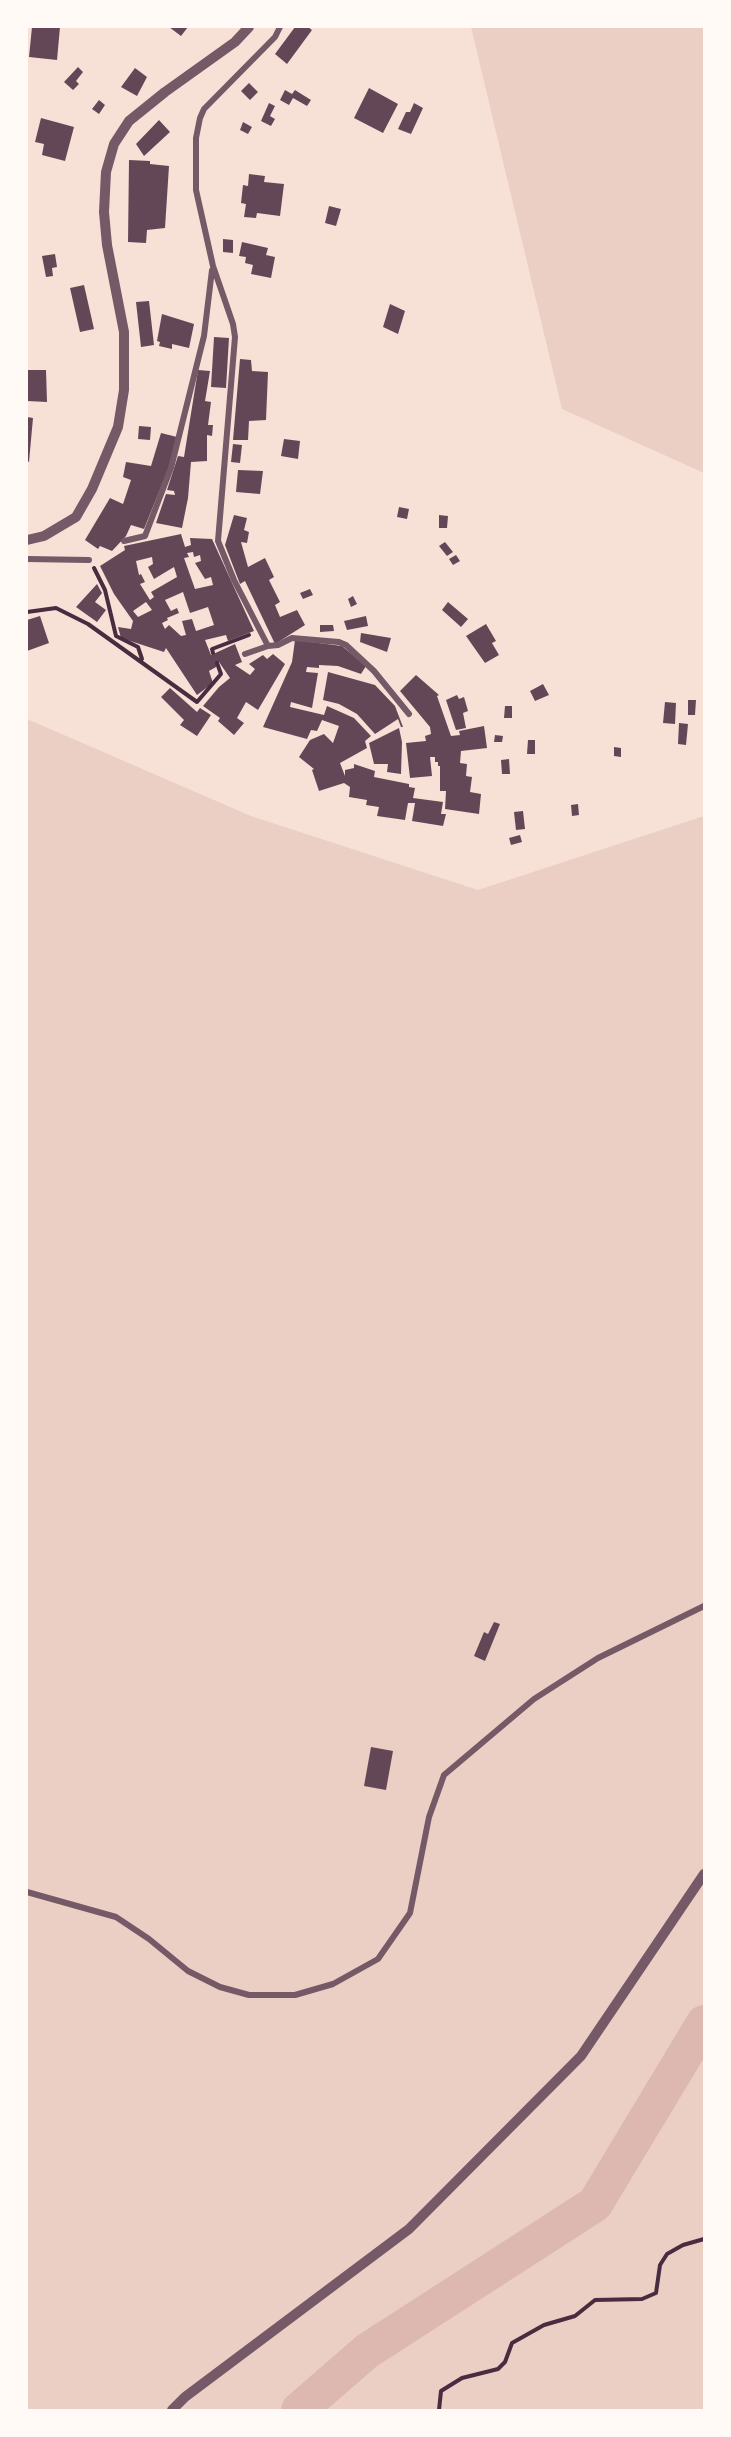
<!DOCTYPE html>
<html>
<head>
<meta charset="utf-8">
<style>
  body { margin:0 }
  #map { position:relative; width:731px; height:2437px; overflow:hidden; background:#f7e1d7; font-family:"Sofia Sans Condensed",sans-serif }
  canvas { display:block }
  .frame { position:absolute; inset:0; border:28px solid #fffaf5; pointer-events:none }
</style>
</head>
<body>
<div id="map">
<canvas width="731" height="2437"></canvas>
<div class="frame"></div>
</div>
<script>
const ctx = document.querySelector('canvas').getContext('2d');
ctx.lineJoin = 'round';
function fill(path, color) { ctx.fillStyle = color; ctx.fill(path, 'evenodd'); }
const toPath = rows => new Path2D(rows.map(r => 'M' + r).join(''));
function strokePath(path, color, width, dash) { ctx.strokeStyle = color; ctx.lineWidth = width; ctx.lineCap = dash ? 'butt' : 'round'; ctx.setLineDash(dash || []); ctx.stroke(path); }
fill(toPath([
  [471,27,704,27,704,473,562,409],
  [27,719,251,816,478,890,704,816,704,2410,27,2410]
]), '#ebcfc5');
strokePath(toPath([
  [299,2410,367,2351,595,2204,704,2023]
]), '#dcb8b0', 36);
fill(toPath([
  [32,27,60,27,57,60,29,57],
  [169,27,188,27,181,36],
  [295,27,308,27,312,30,287,64,275,54],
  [78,67,83,72,76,81,79,84,73,90,64,82],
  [135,68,147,77,137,96,121,87],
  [249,83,258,92,250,100,241,91],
  [369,88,398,104,383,133,354,118],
  [285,90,292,94,295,90,311,100,307,106,293,98,289,105,280,100],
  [99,100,105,105,99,114,92,109],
  [269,103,275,106,270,116,275,119,271,126,261,121],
  [414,103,423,108,411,134,398,129,406,112,410,112],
  [41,118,74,127,65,161,42,155,44,144,35,142],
  [159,120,170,132,144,156,136,144],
  [243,122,252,127,248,134,240,130],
  [129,160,150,161,150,164,169,166,165,228,147,230,146,243,128,242],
  [249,174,265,176,264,182,284,184,280,216,257,213,256,218,244,217,246,204,241,203,243,185,248,186],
  [329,206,341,209,336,226,325,223],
  [223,239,233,240,233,253,223,252],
  [242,242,268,248,266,255,275,257,271,278,251,274,253,265,245,263,246,257,239,256],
  [55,254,57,267,52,268,53,276,46,277,42,256],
  [84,285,94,329,80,332,70,288],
  [149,301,154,345,141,347,136,302],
  [390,304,405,311,398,334,383,327],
  [162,314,194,324,189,348,172,344,172,349,159,346,160,342,157,341],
  [214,337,229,338,226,388,211,387],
  [240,359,251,360,252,371,268,372,266,420,249,421,248,440,233,440],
  [27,370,46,370,47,402,27,401],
  [198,370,210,371,205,401,211,402,208,425,213,425,212,436,207,435,207,461,191,462,188,498,182,528,156,523,166,494,175,495,174,491,167,490,178,456,184,457],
  [27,417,33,418,29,462,27,461],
  [139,426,151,427,150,440,138,439],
  [161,433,177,437,169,467,144,529,131,525,126,536,112,551,100,546,98,549,85,540,110,498,123,504,131,480,123,477,126,462,151,466],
  [284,439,300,441,298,459,281,456],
  [233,444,242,445,240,463,231,462],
  [238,470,263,471,260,494,236,492],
  [399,507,409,509,407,519,397,517],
  [234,515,247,518,244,530,249,532,247,543,241,542,248,567,265,558,274,577,269,580,280,602,275,605,280,617,297,610,305,625,275,644,245,581,240,584,225,545],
  [439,515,448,516,447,528,439,528],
  [181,534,185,547,191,545,190,538,212,539,254,631,228,641,226,635,205,640,211,655,235,644,242,662,235,665,250,675,255,669,249,664,263,655,267,659,273,654,285,664,258,710,246,702,237,718,244,723,234,735,218,721,220,718,203,706,219,687,230,678,219,662,216,664,216,667,209,671,213,683,197,695,166,648,164,652,121,638,118,627,131,629,133,621,114,594,100,566,125,550,124,546],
  [193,552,194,557,200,555,201,561,195,563,205,579,211,577,213,585,195,589,184,558,189,557,187,553],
  [152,557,153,564,148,567,154,579,174,567,177,577,151,592,154,597,150,600,140,584,145,582,141,574,139,575,136,561],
  [183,592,190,613,208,607,214,625,196,631,192,619,182,621,186,635,181,636,169,625,165,629,162,623,168,620,167,618,179,613,177,608,171,611,165,600],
  [146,602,152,610,138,617,133,611],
  [445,542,453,552,447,556,439,546],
  [456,555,460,561,453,565,449,559],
  [97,584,102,593,95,602,106,610,97,622,76,607],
  [310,589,313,595,303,599,300,593],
  [353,596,357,604,351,607,348,599],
  [448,602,468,619,461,627,442,610],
  [40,616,49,643,27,651,27,620],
  [366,616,368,626,347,630,344,621],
  [486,624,496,641,492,643,499,655,485,663,466,636],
  [320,625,333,625,334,631,320,632],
  [361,633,391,638,387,652,360,642],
  [295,640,342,646,366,666,361,674,338,666,319,665,319,668,307,667,306,672,318,673,312,708,291,702,290,707,324,715,327,706,354,718,371,736,365,741,367,748,340,763,345,776,345,770,354,768,354,764,375,771,374,777,409,784,409,787,415,788,413,798,443,802,441,814,446,814,443,826,412,821,415,803,408,803,405,820,377,816,379,807,366,805,367,800,349,797,350,787,344,783,319,791,312,770,314,769,299,757,310,740,324,734,333,743,339,726,322,720,317,731,311,730,307,739,263,727,292,662],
  [328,672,375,685,395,706,403,727,401,727,398,719,375,734,357,714,339,704,323,700],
  [416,675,439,695,437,696,451,736,460,735,459,731,484,726,487,748,461,751,460,763,467,764,466,776,472,777,470,792,481,794,479,814,445,809,446,791,440,791,440,766,438,766,438,762,435,762,435,757,430,757,432,776,410,778,406,743,426,741,425,736,431,734,430,727,400,691],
  [543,684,549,695,535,701,530,691],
  [170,688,197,712,200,708,211,715,197,736,180,725,184,720,161,697],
  [457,695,459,699,464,697,468,711,463,713,466,728,456,730,446,700],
  [688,700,696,700,695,715,688,715],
  [665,702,676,703,675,724,663,723],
  [505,706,512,706,512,718,504,718],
  [679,723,688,724,686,745,678,744],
  [399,728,402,742,401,774,387,772,388,764,374,764,369,743],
  [495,735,503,736,502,742,494,742],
  [528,740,535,740,535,754,527,754],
  [614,747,621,748,621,757,614,756],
  [509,759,510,774,502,774,501,760],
  [578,804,579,815,572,816,571,805],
  [523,811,525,829,516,830,514,812],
  [520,835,522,842,511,845,509,838],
  [494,1622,500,1624,485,1661,474,1656,484,1632,488,1634],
  [371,1747,393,1751,386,1790,364,1786]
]), '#644757');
strokePath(toPath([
  [94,568,105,590,116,636,138,647,142,659],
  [27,612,56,608,88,624,197,702,221,674,217,663],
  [213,653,212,649,249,635],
  [439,2410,441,2391,462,2378,498,2369,505,2362,512,2343,544,2325,575,2316,595,2300,642,2299,656,2293,660,2265,667,2254,683,2245,704,2239]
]), '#4a2c40', 4);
strokePath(toPath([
  [280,27,275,37,204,109,200,118,196,138,196,190,213,266,233,324,235,337,218,541,234,580,268,646,278,645,292,638,339,642,346,645,374,671,409,714],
  [124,541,145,536,171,468,204,336,212,270],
  [27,559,89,560],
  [245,654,268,646],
  [27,1892,116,1917,149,1939,188,1971,220,1987,249,1995,295,1995,333,1984,378,1959,410,1913,429,1817,444,1775,534,1699,598,1658,704,1606]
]), '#755966', 6);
strokePath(toPath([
  [27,540,44,536,76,517,92,489,118,427,124,390,124,332,107,245,104,212,106,172,114,144,129,121,165,92,235,42,249,27],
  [172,2410,185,2397,409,2229,581,2056,704,1874]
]), '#755966', 10);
</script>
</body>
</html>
